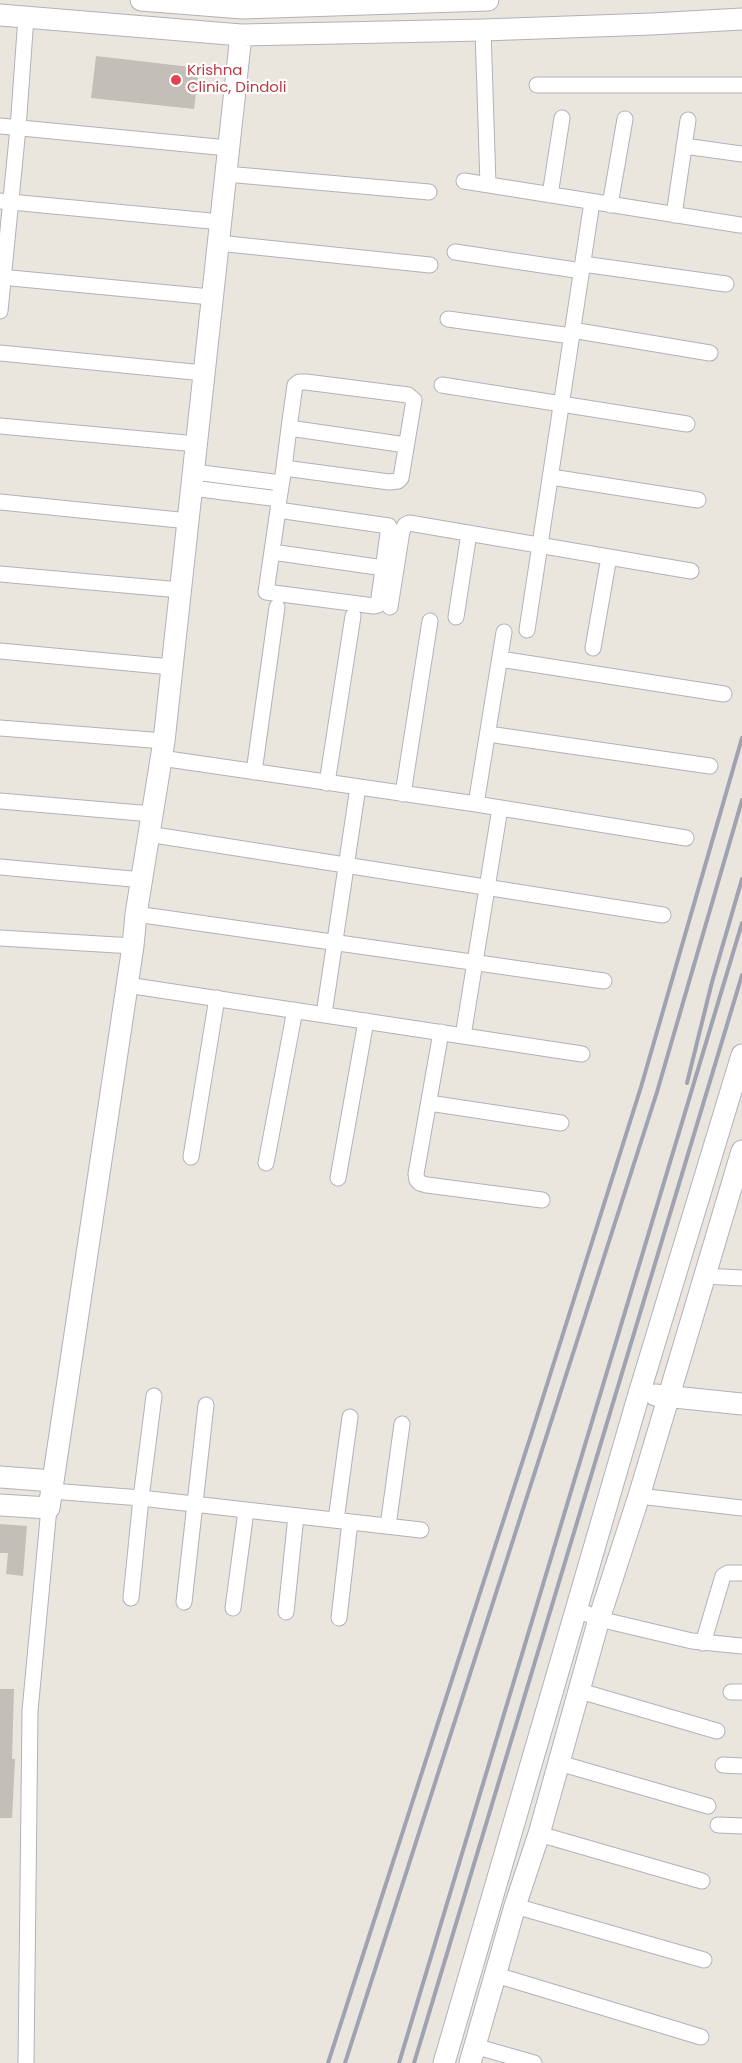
<!DOCTYPE html>
<html>
<head>
<meta charset="utf-8">
<style>
  body { margin:0 }
  canvas { display:block; background:#eae5dd }
</style>
</head>
<body>
<canvas width="742" height="2063"></canvas>
<script>
const ctx = document.querySelector('canvas').getContext('2d');
ctx.lineJoin = 'round';
function fill(path, color) { ctx.fillStyle = color; ctx.fill(path, 'evenodd'); }
const toPath = rows => new Path2D(rows.map(r => 'M' + r).join(''));
function strokePath(path, color, width, dash) { ctx.strokeStyle = color; ctx.lineWidth = width; ctx.lineCap = dash ? 'butt' : 'round'; ctx.setLineDash(dash || []); ctx.stroke(path); }
function write(font, color, halo, rows, align = 'center') {
  ctx.font = font + ' Poppins,sans-serif'; ctx.lineWidth = 4.5; ctx.setLineDash([]); ctx.textBaseline = 'middle'; ctx.strokeStyle = halo; ctx.fillStyle = color; for (const [text, x, y, turn = 0] of rows) {
    ctx.save(); ctx.translate(x, y); ctx.rotate((+turn || 0) * Math.PI / 180); ctx.textAlign = isNaN(turn) ? turn : align; if (halo) ctx.strokeText(text, 0, 0); ctx.fillText(text, 0, 0); ctx.restore();
  }
}
fill(toPath([
  [96,56,199,68,194,109,91,98],
  [0,1524,27,1526,23,1576,6,1574,8,1553,0,1553],
  [0,1689,14,1689,12,1759,15,1759,12,1818,0,1818]
]), '#c3bfb8');
const street = toPath([
  [483,30,488,185],
  [537,85,742,85],
  [0,126,228,148],
  [684,146,742,154],
  [226,174,429,192],
  [464,181,740,225],
  [550,195,562,118],
  [0,201,221,222],
  [610,205,625,119],
  [674,215,688,120],
  [218,243,430,265],
  [455,252,582,271],
  [583,264,726,284],
  [0,277,211,297],
  [0,311,18,128,26,17],
  [448,319,572,336],
  [572,330,710,353],
  [0,353,204,373],
  [442,385,687,424],
  [0,426,197,444],
  [289,428,406,445],
  [194,472,281,483],
  [551,477,698,500],
  [192,488,279,499],
  [0,502,189,521],
  [278,510,389,526,378,605,374,606,266,592,278,510,279,499,284,468,289,428,295,385,299,382,306,382,408,395,414,400,401,478,398,481,389,482,284,468],
  [272,552,384,568],
  [0,574,180,590],
  [390,607,402,531,405,525,409,523,691,571],
  [456,617,469,533],
  [527,630,592,202],
  [593,648,609,557],
  [0,651,171,667],
  [500,659,724,694],
  [0,728,164,741],
  [488,734,710,766],
  [161,758,476,804,686,838],
  [254,772,277,607],
  [327,783,353,616],
  [403,794,430,621],
  [0,801,152,814],
  [476,804,504,632],
  [148,834,663,915],
  [0,867,143,880],
  [136,914,604,981],
  [0,938,133,946],
  [127,985,582,1054],
  [324,1014,358,787],
  [441,1032,416,1174,417,1180,420,1183,427,1185,542,1200],
  [463,1036,500,808],
  [429,1103,561,1123],
  [191,1157,217,998],
  [266,1163,295,1010],
  [338,1178,366,1021],
  [704,1276,742,1278],
  [51,1491,141,1498,421,1530],
  [639,1496,742,1508],
  [336,1520,350,1417],
  [388,1526,402,1424],
  [131,1598,141,1498,154,1396],
  [184,1602,206,1405],
  [233,1608,246,1511],
  [576,1609,599,1619,692,1641,742,1646],
  [286,1612,296,1516],
  [339,1618,350,1522],
  [703,1643,723,1576,728,1573,742,1573],
  [580,1691,717,1731],
  [731,1692,742,1692],
  [559,1763,708,1806],
  [723,1765,742,1766],
  [718,1825,742,1826],
  [539,1834,702,1881],
  [515,1906,704,1960],
  [496,1975,701,2037],
  [474,2046,534,2063],
  [26,2063,30,1711,49,1508]
]);
const secondary = toPath([
  [141,0,242,8,488,0],
  [0,15,241,35,483,30,652,24,742,19],
  [655,1395,742,1404],
  [0,1477,53,1481],
  [0,1505,49,1508,133,946,136,914,164,741,241,35],
  [444,2063,639,1394,742,1055],
  [470,2063,515,1906,539,1834,599,1619,639,1496,742,1151]
]);
strokePath(street, '#b0b2bc', 17);
strokePath(secondary, '#b0b2bc', 23);
strokePath(street, '#fff', 15);
strokePath(secondary, '#fff', 21);
strokePath(toPath([
  [687,1083,712,982,742,879],
  [328,2063,532,1432,641,1087,742,738],
  [345,2063,657,1092,742,800],
  [399,2063,742,923],
  [414,2063,742,975]
]), '#a0a2b2', 4);
for (const [x, y, r, color] of [
  [176,80,6,"#e0444e"]
]) { const dot = new Path2D(); dot.arc(x, y, r, 0, 2 * Math.PI); ctx.fillStyle = color; ctx.fill(dot); strokePath(dot, '#fff', 2); }
write('15px', '#be3a42', '#fff', [
  ["Krishna",187,71],
  ["Clinic, Dindoli",187,88]
], 'left');
</script>
</body>
</html>
